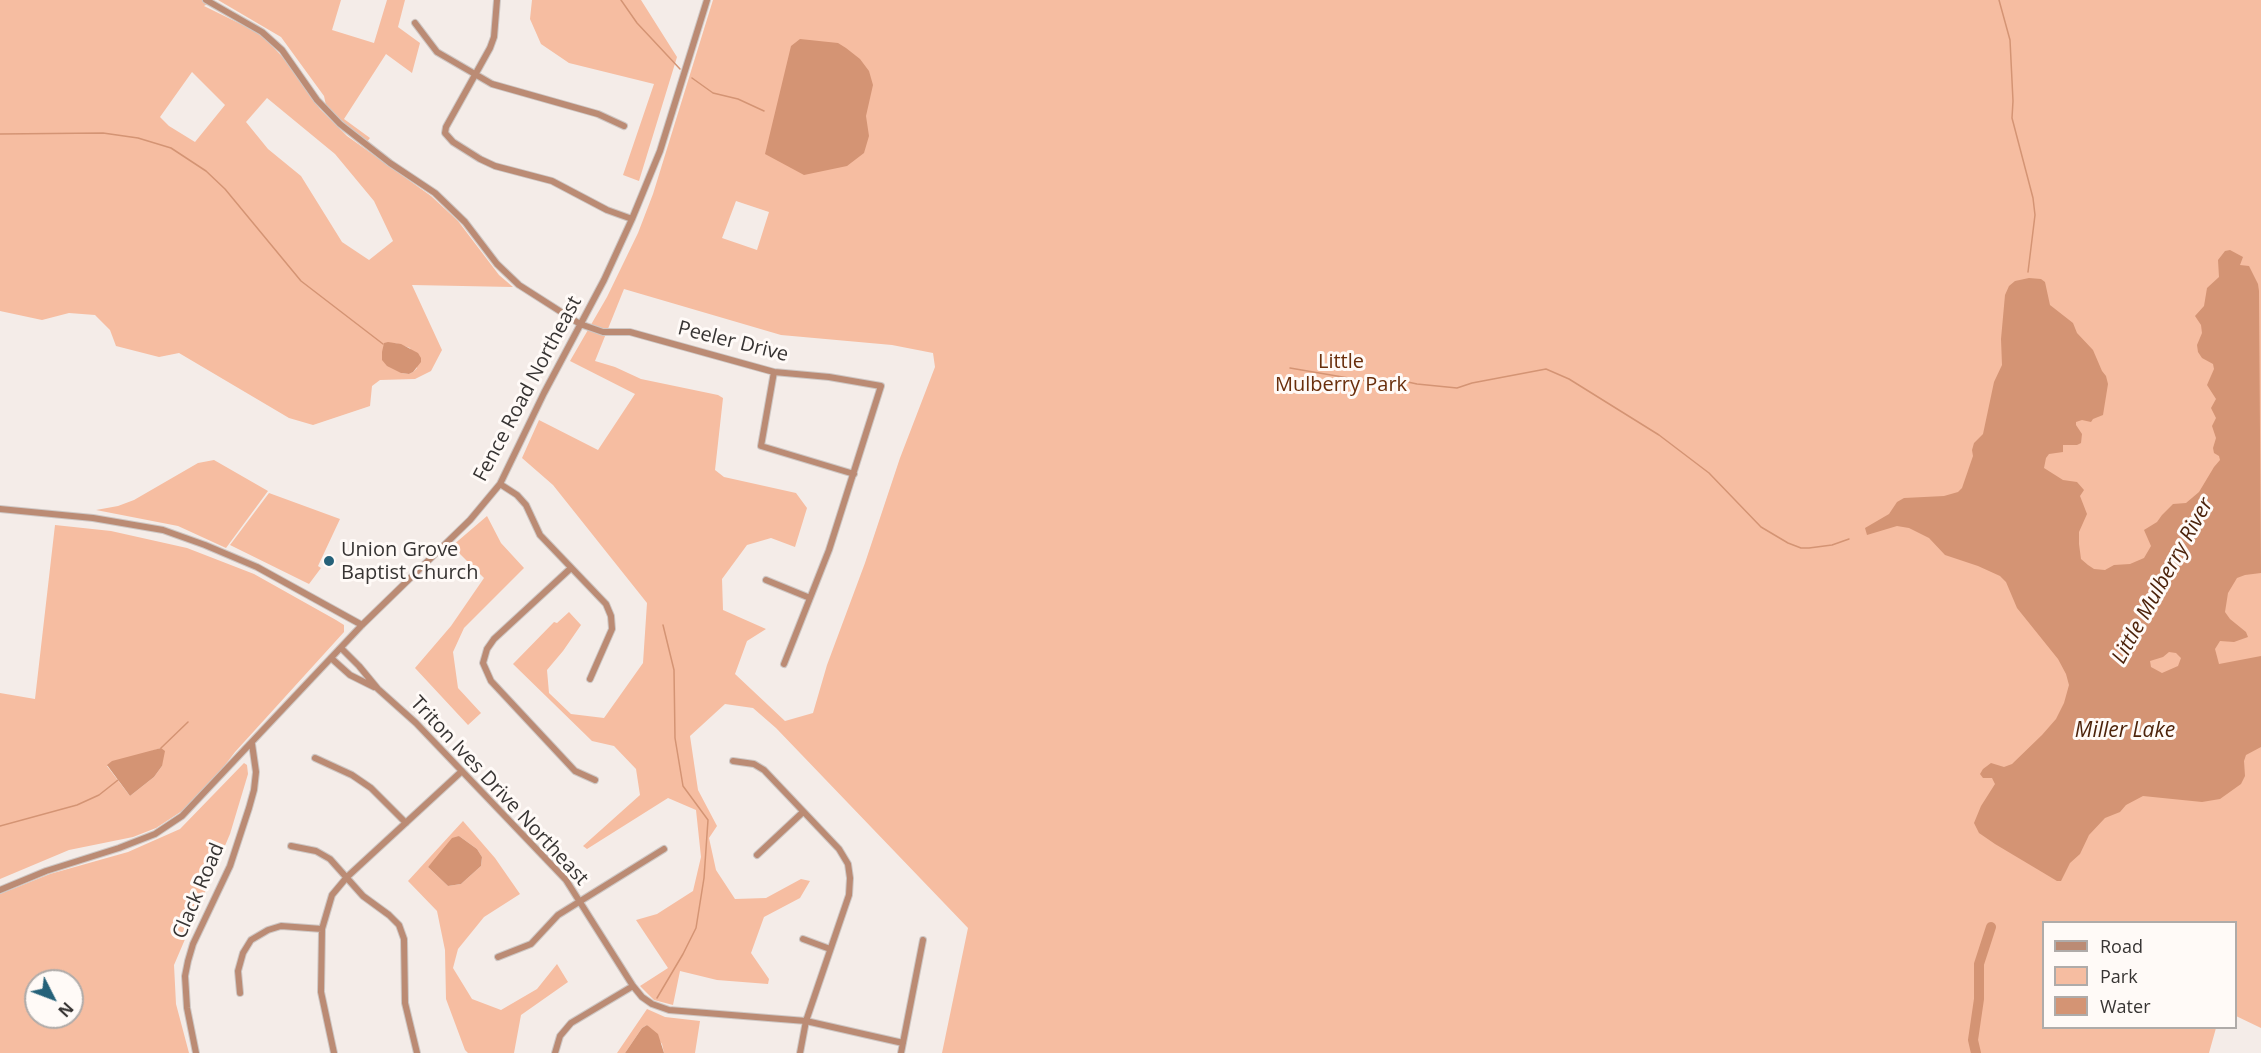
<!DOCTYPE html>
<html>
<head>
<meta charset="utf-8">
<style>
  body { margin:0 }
  #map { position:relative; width:2261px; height:1053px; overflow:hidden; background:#f4ece8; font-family:"Open Sans",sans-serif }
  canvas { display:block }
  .legend { position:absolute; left:2042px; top:921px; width:195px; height:108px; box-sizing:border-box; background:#fffaf7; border:2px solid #afaba9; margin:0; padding:8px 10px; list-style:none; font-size:18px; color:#373433 }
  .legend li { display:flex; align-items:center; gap:12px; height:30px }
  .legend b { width:30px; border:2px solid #afaba9 }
  .north { position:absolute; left:24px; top:969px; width:60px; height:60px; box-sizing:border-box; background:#fffaf7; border:2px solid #afaba9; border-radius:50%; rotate:132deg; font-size:16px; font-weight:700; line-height:24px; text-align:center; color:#373433 }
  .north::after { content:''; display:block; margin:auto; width:21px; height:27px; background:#256179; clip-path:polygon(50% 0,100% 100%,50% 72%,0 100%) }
</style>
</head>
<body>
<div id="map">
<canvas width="2261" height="1053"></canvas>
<ul class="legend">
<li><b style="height:8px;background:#bb8b74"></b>Road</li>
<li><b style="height:16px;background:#f6bda1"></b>Park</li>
<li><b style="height:16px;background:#d49474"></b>Water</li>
</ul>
<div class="north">N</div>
</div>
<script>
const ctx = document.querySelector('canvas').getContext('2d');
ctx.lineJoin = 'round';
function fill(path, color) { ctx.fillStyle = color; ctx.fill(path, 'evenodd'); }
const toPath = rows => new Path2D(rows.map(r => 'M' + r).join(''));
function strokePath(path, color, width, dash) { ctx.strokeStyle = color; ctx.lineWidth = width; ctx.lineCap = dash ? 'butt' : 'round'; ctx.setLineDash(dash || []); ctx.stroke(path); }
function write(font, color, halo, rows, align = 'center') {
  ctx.font = font + ' "Open Sans",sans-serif'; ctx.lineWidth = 6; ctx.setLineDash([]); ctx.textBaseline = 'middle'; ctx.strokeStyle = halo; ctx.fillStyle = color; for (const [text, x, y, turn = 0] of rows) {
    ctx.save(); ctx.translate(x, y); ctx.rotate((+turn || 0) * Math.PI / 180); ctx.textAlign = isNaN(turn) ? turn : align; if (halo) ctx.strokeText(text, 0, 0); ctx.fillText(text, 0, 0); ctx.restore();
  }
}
fill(toPath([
  [0,0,214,0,204,6,261,34,288,63,320,109,347,136,431,196,458,221,499,275,513,287,412,285,442,350,431,371,415,379,380,380,372,386,370,406,313,425,289,418,179,353,159,357,116,346,110,330,95,315,69,313,42,320,0,311],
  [192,72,225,105,195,142,169,126,160,117],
  [267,98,335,154,374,201,393,241,369,260,342,242,301,176,268,149,246,122],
  [395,343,410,348,417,368,413,372,409,374,401,373],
  [218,0,341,0,332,30,374,43,387,0,405,0,398,27,420,43,412,73,386,54,344,119,370,138,366,143,327,110,324,96,281,37],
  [532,0,641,0,677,57,639,181,623,175,654,84,569,63,541,44,530,19],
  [713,0,2261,0,2261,1028,2236,1016,2236,922,2044,922,2044,1028,2216,1028,2209,1053,942,1053,968,928,776,728,753,708,725,704,690,736,698,790,717,826,709,838,716,870,735,899,766,898,801,879,810,881,800,898,764,917,751,953,769,979,768,984,717,980,680,971,673,1005,654,1000,640,986,668,968,636,920,657,914,693,891,701,857,696,810,668,798,587,849,583,846,640,795,636,769,614,746,592,741,513,664,554,622,557,623,569,612,581,625,563,651,547,670,549,693,571,714,604,718,643,663,647,603,553,485,522,458,539,420,598,450,635,394,570,361,607,297,638,233,653,194],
  [736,201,769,212,757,250,722,238],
  [624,289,781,335,892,345,933,353,935,367,900,458,865,563,827,665,813,713,785,721,735,674,747,641,766,629,723,610,722,579,747,545,771,538,795,547,807,508,796,493,724,477,715,470,723,398,718,395,641,379,615,367,595,361],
  [214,460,268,491,226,548,178,526,96,510,118,506,134,500,198,463],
  [269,493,340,519,318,566,321,568,309,584,230,545],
  [487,516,501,543,524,568,464,628,453,652,458,688,481,713,468,725,415,668,451,626,484,578,452,546],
  [55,525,111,531,187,548,254,574,336,620,344,625,344,632,235,752,209,786,185,809,156,828,133,837,69,850,0,879,0,693,35,699],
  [161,748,162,766,154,777,130,796,107,766],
  [244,763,247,765,248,774,230,834,174,965,176,1004,189,1053,0,1053,0,894,50,874,128,852,180,829],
  [36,981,72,981,72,1017,36,1017],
  [463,821,495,858,520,894,484,917,458,949,453,968,472,999,501,1010,537,989,557,964,568,982,521,1015,514,1053,468,1053,465,1050,446,999,445,950,437,911,408,881],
  [459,836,477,849,482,857,481,866,461,884,448,886,428,867],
  [647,1009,665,1017,700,1021,695,1053,664,1053,662,1044,647,1025,642,1028,625,1053,617,1053]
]), '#f6bda1');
fill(toPath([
  [800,39,838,43,846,48,860,59,869,71,873,85,866,116,869,136,864,153,847,166,804,175,765,154,791,46],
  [2230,250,2243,257,2240,265,2249,266,2258,284,2259,291,2261,573,2245,575,2237,578,2228,593,2225,612,2230,619,2246,632,2248,637,2234,642,2220,641,2215,649,2219,664,2261,656,2261,747,2246,755,2244,761,2245,776,2241,784,2220,799,2202,802,2143,796,2126,805,2120,812,2105,818,2089,835,2080,854,2070,863,2061,881,2057,881,1995,844,1979,833,1974,823,1981,806,1995,784,1992,778,1983,778,1980,774,1983,769,1991,763,2004,767,2012,764,2042,735,2056,719,2064,703,2069,685,2066,674,2058,659,2017,608,2006,582,2000,576,1978,566,1945,555,1929,538,1909,528,1897,526,1867,535,1865,528,1889,514,1897,502,1904,498,1944,496,1958,492,1962,488,1973,456,1972,450,1974,443,1983,434,1994,382,2002,365,2001,339,2005,295,2009,286,2015,281,2029,278,2041,279,2045,282,2050,305,2073,323,2077,333,2093,350,2102,371,2106,376,2108,384,2103,415,2093,419,2091,422,2082,420,2076,422,2076,425,2082,434,2081,443,2077,445,2063,445,2063,452,2049,454,2046,458,2044,468,2063,480,2077,482,2084,490,2080,496,2087,514,2079,532,2079,544,2081,559,2088,565,2094,569,2105,570,2114,565,2130,564,2144,558,2151,546,2144,530,2157,522,2162,515,2173,504,2186,503,2199,492,2214,467,2220,460,2219,456,2214,453,2213,448,2216,438,2212,426,2216,418,2211,408,2216,399,2207,385,2214,369,2213,364,2202,358,2198,352,2197,345,2202,333,2201,325,2195,316,2204,306,2207,288,2219,277,2218,260,2225,251],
  [2169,652,2176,653,2181,658,2178,666,2162,673,2151,667,2150,661,2163,657],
  [388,342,401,344,418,353,421,358,421,362,413,372,409,374,401,373,387,366,382,360,382,352,384,343],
  [161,748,165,751,162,766,154,777,130,796,107,765,112,761],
  [459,836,477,849,482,857,481,866,461,884,448,886,428,867,452,838],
  [647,1025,658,1034,664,1053,625,1053,642,1028]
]), '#d49474');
strokePath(toPath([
  [621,0,637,23,680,69],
  [1999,0,2010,40,2013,101,2012,118,2033,198,2035,215,2028,272],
  [692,78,713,93,738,99,764,111],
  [0,134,103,133,138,138,171,148,206,171,225,189,301,281,383,344],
  [1290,368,1366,381,1394,379,1417,384,1457,388,1472,383,1546,369,1569,379,1659,435,1709,473,1761,527,1788,543,1801,548,1809,548,1832,545,1849,539],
  [161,748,188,722],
  [0,826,77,805,99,795,118,780],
  [657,998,683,954,696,928,704,878,708,820,683,786,675,738,674,670,663,625]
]), '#d49474', 1.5);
strokePath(toPath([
  [1976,1053,1973,1040,1979,999,1979,964,1991,927]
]), '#d49474', 10);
const minor = toPath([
  [206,0,262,32,282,50,317,100,340,124,390,163,435,193,465,222,497,264,519,285,580,324,603,332,630,332,774,372,829,377,881,386,829,550,784,664],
  [497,0,494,37,490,48,446,127,445,133,453,142,480,159,495,166,552,181,607,210,632,219],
  [415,23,437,52,492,84,598,114,624,126],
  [774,372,761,446,854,474],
  [500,484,517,495,526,505,540,535,606,604,611,616,612,629,590,679],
  [0,509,93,518,163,530,205,545,257,567,362,625],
  [571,568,494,639,487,649,483,663,491,681,575,771,595,780],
  [766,580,810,598],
  [341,648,359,666,378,689,416,723,566,880,633,986,642,997,652,1004,669,1010,806,1021,903,1043],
  [331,658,350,675,374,687],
  [315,758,352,775,371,788,406,823],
  [733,761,754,764,764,770,839,849,848,864,850,878,849,895,806,1021,800,1053],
  [291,846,316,851,330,859,363,896,389,915,399,925,404,939,405,1003,417,1053],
  [757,855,803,812],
  [0,890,46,871,119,848,155,834,182,816,362,625,470,520,500,484,544,393,604,280,632,219,660,151,707,0],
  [803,939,830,949],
  [498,957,531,944,558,915,664,849],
  [240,993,238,971,243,953,251,940,268,930,281,926,322,929],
  [196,1053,187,1008,185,976,188,961,193,944,230,866,249,808,254,790,256,772,252,744],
  [334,1053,321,992,322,929,332,895,347,877,462,771],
  [555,1053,560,1036,571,1023,633,986],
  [901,1053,923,940]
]);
strokePath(minor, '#cec7c4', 8);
strokePath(minor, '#bb8b74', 6);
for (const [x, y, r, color] of [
  [329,561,6,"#256179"]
]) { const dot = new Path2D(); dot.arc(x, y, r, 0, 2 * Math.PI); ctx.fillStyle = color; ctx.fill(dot); strokePath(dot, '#fffaf7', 2); }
write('20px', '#373433', '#fffaf7', [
  ["Peeler Drive",733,342,14],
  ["Fence Road Northeast",528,389,-62],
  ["Triton Ives Drive Northeast",499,791,47],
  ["Clack Road",199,891,-67]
]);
write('20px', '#692e0b', '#fffaf7', [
  ["Little",1341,362],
  ["Mulberry Park",1341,385]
]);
write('20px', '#373433', '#fffaf7', [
  ["Union Grove",341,550],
  ["Baptist Church",341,573]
], 'left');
write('italic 21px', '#4d230b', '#fffaf7', [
  ["Little Mulberry River",2163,581,-61],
  ["Miller Lake",2125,731]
]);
</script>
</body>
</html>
